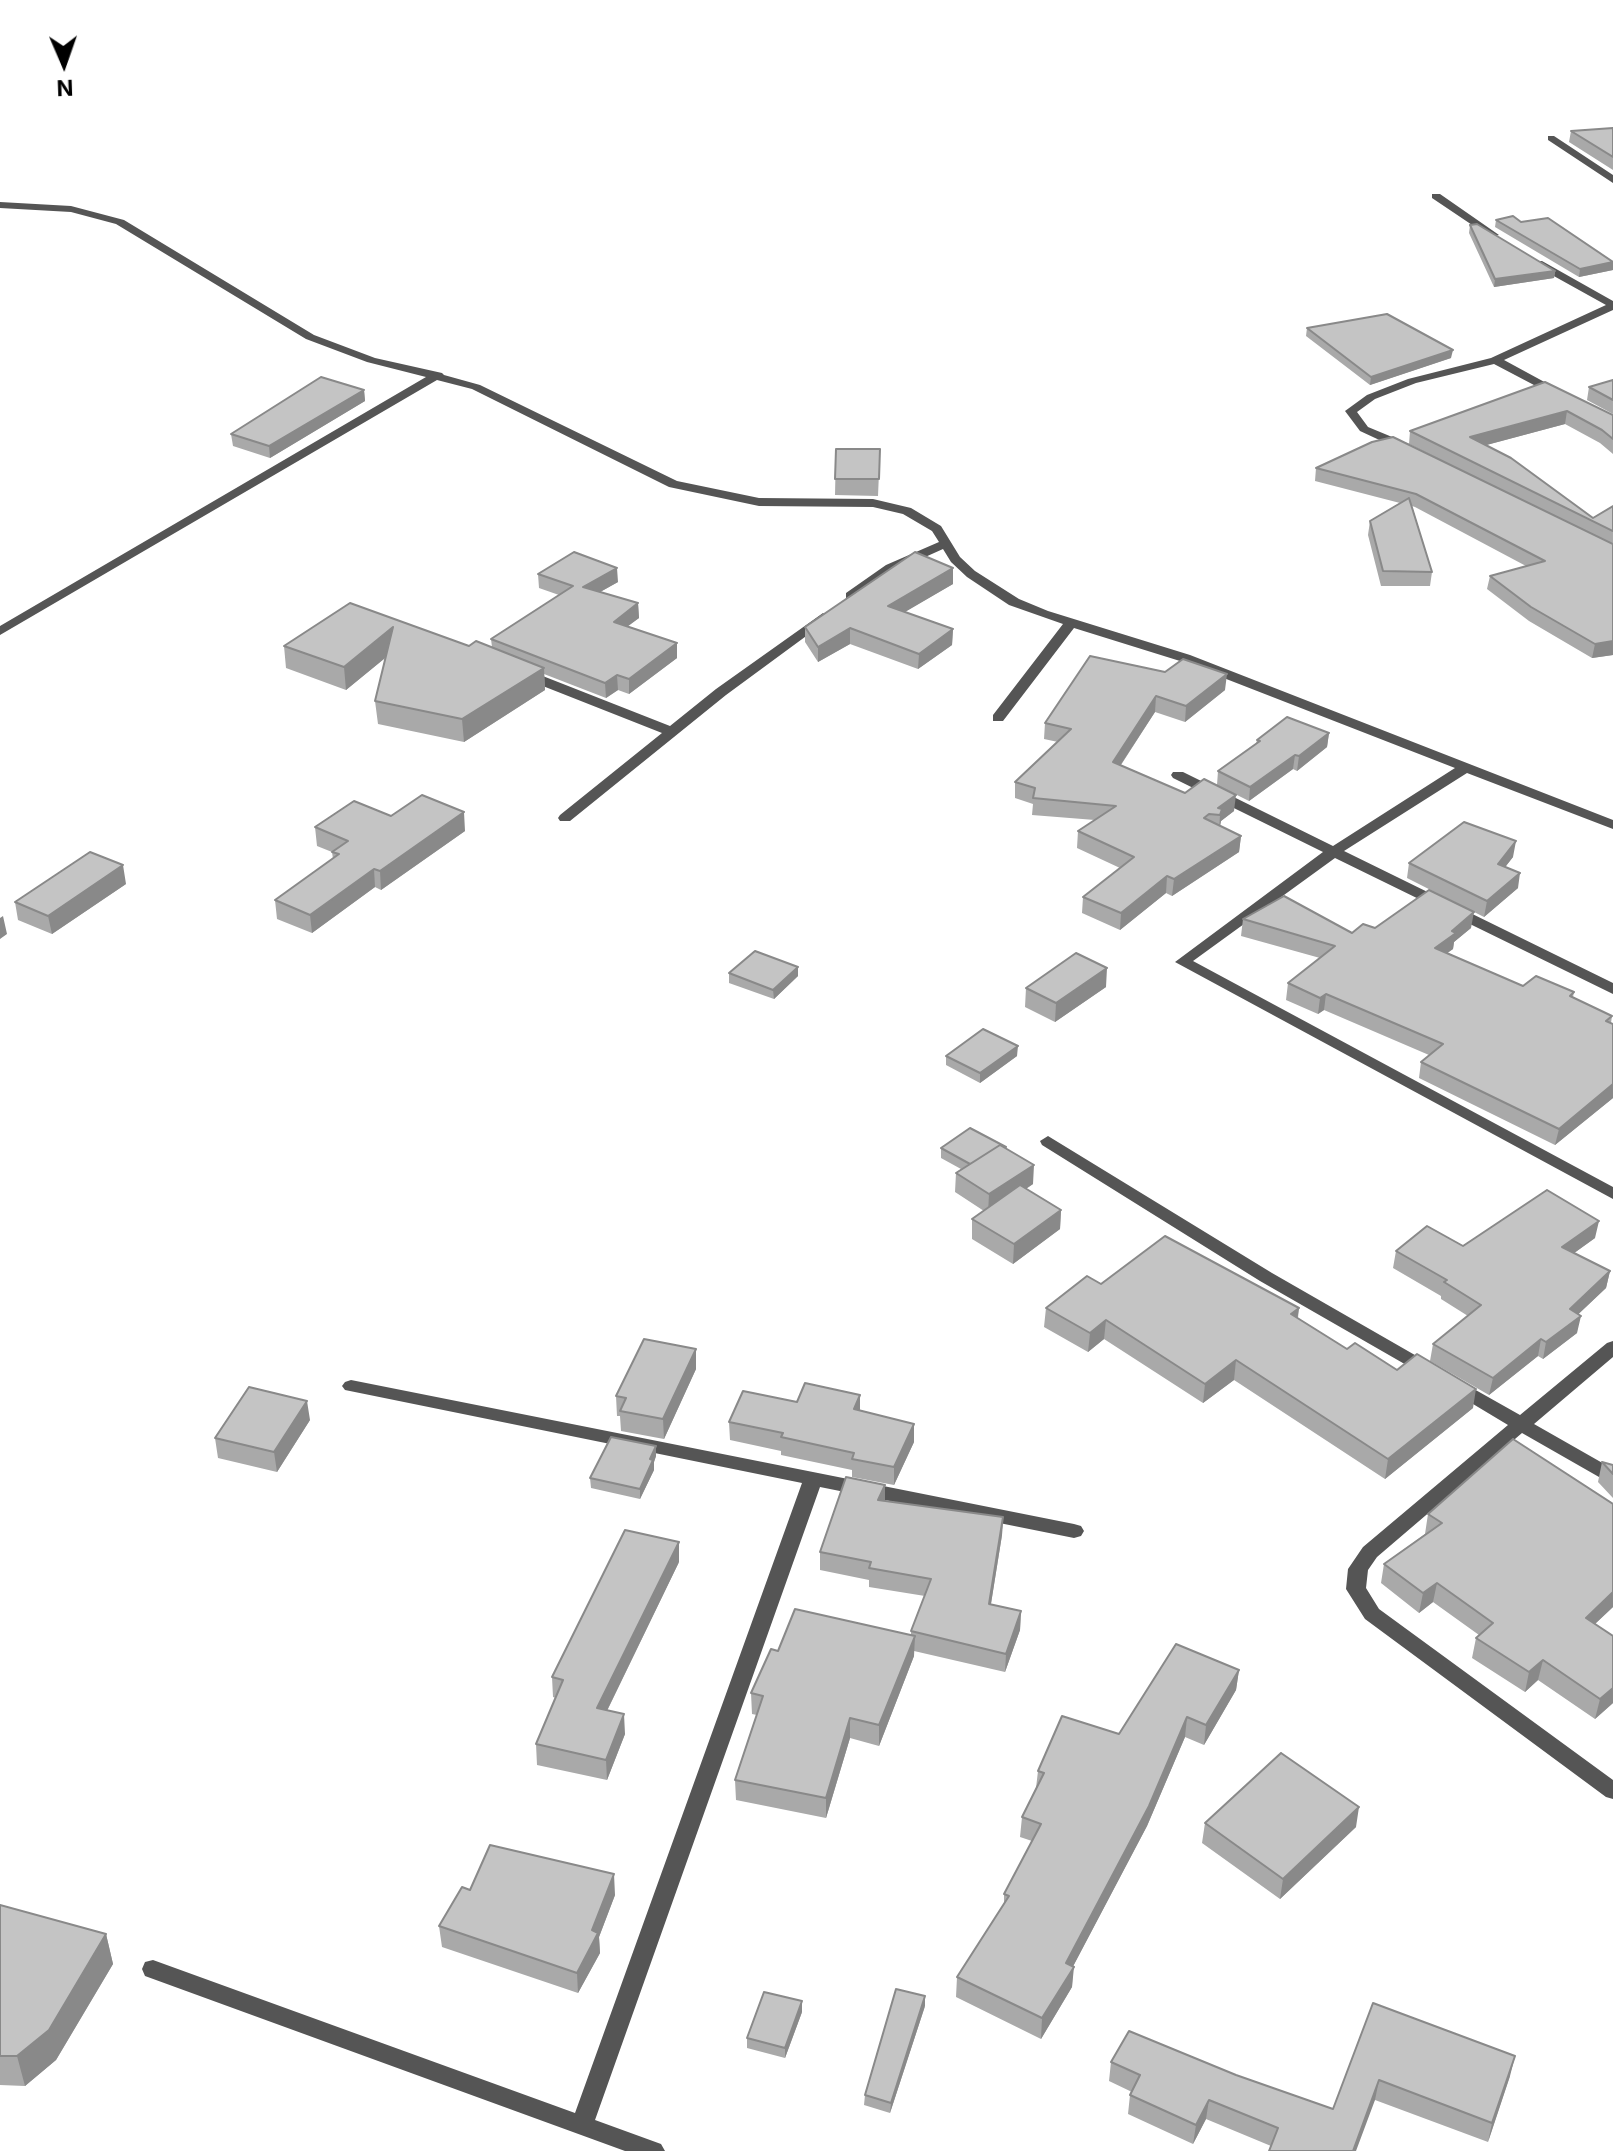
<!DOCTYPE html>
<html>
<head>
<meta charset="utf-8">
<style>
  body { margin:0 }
  #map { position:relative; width:1613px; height:2151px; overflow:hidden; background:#fff; font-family:Inter,sans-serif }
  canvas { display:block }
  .north { position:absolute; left:24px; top:24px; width:80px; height:80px; -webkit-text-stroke:6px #fff; paint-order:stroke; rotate:178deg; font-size:22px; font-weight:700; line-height:32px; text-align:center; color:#000 }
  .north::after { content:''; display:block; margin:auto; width:28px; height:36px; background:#000; clip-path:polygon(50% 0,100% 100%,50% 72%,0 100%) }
</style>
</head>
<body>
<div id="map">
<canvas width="1613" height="2151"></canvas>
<div class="north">N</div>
</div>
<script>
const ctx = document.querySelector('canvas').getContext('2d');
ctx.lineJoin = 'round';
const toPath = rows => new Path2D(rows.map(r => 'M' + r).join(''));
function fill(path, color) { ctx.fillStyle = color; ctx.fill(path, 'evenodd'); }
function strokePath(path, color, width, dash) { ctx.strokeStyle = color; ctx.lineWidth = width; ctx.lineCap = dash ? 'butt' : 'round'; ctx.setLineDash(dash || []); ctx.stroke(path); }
fill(toPath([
  [1548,136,1554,136,1613,175,1613,183,1548,140,1548,136],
  [1432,194,1440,194,1499,235,1490,237,1432,198,1432,194],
  [0,202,71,206,124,220,314,335,375,358,442,373,444,375,480,385,677,481,759,498,873,499,911,508,941,526,960,557,975,571,1019,599,1048,611,1190,655,1613,820,1613,829,1467,773,1344,851,1613,983,1613,994,1335,858,1193,961,1613,1187,1613,1199,1175,962,1323,852,1173,778,1171,775,1173,772,1183,772,1333,846,1455,768,1180,661,1074,628,1003,721,993,721,993,715,1063,624,1009,605,967,577,951,562,943,549,894,571,856,599,846,599,846,593,886,565,939,542,932,531,903,514,873,507,759,506,669,487,472,389,437,380,0,635,0,626,426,377,367,362,306,339,116,224,71,212,0,208,0,202],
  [1534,261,1542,261,1613,301,1613,310,1504,360,1561,391,1561,395,1553,395,1494,364,1416,383,1375,399,1357,412,1368,427,1409,444,1409,450,1401,450,1360,431,1345,411,1367,395,1408,379,1491,358,1606,305,1534,265,1534,261],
  [823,613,829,617,828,620,726,695,570,821,560,821,558,818,560,815,662,733,520,677,520,671,530,671,670,726,716,689,823,613],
  [1048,1136,1272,1273,1434,1366,1437,1370,1434,1374,1422,1374,1260,1281,1042,1145,1040,1141,1048,1136],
  [1613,1341,1613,1357,1534,1424,1613,1469,1613,1485,1522,1433,1377,1557,1368,1570,1366,1588,1379,1609,1613,1780,1613,1799,1606,1797,1365,1619,1346,1589,1348,1569,1363,1547,1508,1425,1453,1392,1450,1388,1453,1384,1465,1384,1520,1415,1607,1343,1613,1341],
  [351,1380,1074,1524,1081,1526,1084,1531,1081,1536,1074,1538,820,1487,595,2120,661,2144,665,2151,625,2151,145,1976,142,1969,145,1962,153,1960,575,2113,802,1483,345,1390,342,1386,345,1382,351,1380]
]), '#555');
fill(toPath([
  [1613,128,1613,170,1569,142,1571,131],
  [1496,220,1521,222,1613,270,1579,277,1495,227],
  [1470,225,1555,271,1554,278,1494,287,1469,233],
  [1307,328,1451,358,1370,385,1306,336],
  [1613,380,1613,414,1587,400,1589,387],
  [1545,382,1613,415,1613,454,1600,443,1565,424,1486,445,1593,518,1613,506,1613,655,1592,658,1529,621,1487,589,1490,576,1526,566,1415,507,1412,506,1432,572,1430,586,1381,586,1368,535,1370,521,1400,503,1315,481,1316,468,1469,474,1409,444,1410,431],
  [364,390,365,401,270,458,233,446,231,434],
  [836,449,880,449,878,496,835,495],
  [953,568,953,584,904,612,953,629,952,645,918,669,850,644,818,662,805,642,805,627],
  [538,574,618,582,600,592,638,603,639,618,627,626,677,643,677,658,629,694,618,690,606,698,544,674,545,690,464,742,378,724,375,701,386,657,346,690,286,668,284,646,469,646,492,647,491,639,559,595,539,588],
  [1090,656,1225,690,1185,722,1155,712,1121,765,1185,793,1234,811,1221,821,1220,826,1241,836,1239,852,1172,896,1166,893,1120,930,1082,913,1083,897,1120,868,1077,848,1078,831,1095,820,1032,815,1033,804,1015,798,1015,782,1058,742,1044,739,1045,723],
  [1329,733,1327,747,1297,771,1293,769,1249,801,1217,785,1218,771,1256,744,1257,740],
  [391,816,465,831,381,890,375,887,312,933,277,919,275,900,333,859,332,852,317,846,315,827],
  [1513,857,1505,867,1518,888,1484,917,1407,878,1409,863],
  [126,884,52,934,18,920,15,902],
  [1243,919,1352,933,1375,928,1471,928,1454,942,1453,949,1447,953,1523,986,1574,992,1573,997,1612,1016,1611,1023,1613,1024,1613,1098,1555,1145,1419,1078,1421,1062,1429,1055,1324,1010,1318,1014,1286,1000,1288,983,1320,958,1241,936],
  [798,967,798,976,774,999,729,983,729,973],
  [1106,987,1055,1022,1025,1007,1026,988],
  [946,1056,1017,1056,980,1083,946,1065],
  [941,1148,1033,1184,1026,1189,1061,1210,1060,1229,1013,1264,972,1239,972,1219,984,1211,955,1192,956,1173,961,1169,941,1158],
  [1595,1238,1574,1253,1610,1271,1606,1288,1578,1314,1577,1333,1543,1359,1538,1356,1489,1395,1430,1361,1433,1344,1468,1316,1441,1299,1441,1296,1393,1268,1396,1251],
  [1101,1284,1299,1308,1298,1318,1347,1349,1397,1370,1473,1408,1385,1479,1234,1380,1203,1403,1104,1339,1088,1352,1044,1327,1046,1308],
  [696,1349,696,1369,664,1439,621,1431,620,1416,617,1416,616,1396],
  [797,1402,860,1410,914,1424,914,1442,894,1485,852,1477,852,1470,781,1455,781,1451,730,1440,729,1422],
  [310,1420,277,1472,218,1458,215,1438],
  [656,1446,656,1456,654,1462,654,1470,640,1499,591,1488,590,1478],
  [1602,1462,1613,1465,1613,1498,1598,1482],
  [885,1485,885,1501,1003,1517,1002,1535,991,1604,1021,1611,1020,1630,1005,1672,914,1651,914,1656,879,1746,850,1738,826,1818,736,1800,735,1780,757,1715,752,1714,751,1693,778,1651,911,1635,911,1631,925,1596,869,1587,869,1580,820,1570,820,1552],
  [1613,1504,1613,1607,1595,1624,1613,1636,1613,1703,1595,1719,1538,1680,1525,1692,1472,1658,1476,1638,1479,1635,1433,1602,1419,1613,1381,1583,1384,1564,1425,1534,1428,1514],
  [679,1562,607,1711,625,1734,607,1780,537,1765,536,1744,556,1698,553,1697,552,1677],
  [1239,1670,1236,1690,1204,1745,1185,1737,1147,1826,1073,1966,1072,1987,1041,2039,956,1997,957,1977,1004,1904,1004,1894,1032,1841,1020,1837,1022,1817,1036,1788,1038,1771,1119,1734],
  [1205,1823,1356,1827,1280,1899,1202,1843],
  [470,1890,615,1895,599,1937,600,1953,578,1993,442,1947,439,1926],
  [0,1905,106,1934,113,1964,56,2060,25,2086,0,2085],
  [1373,2003,1510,2076,1488,2142,1375,2100,1271,2146,1206,2119,1193,2144,1128,2114,1130,2095,1132,2092,1109,2081,1111,2062,1236,2075,1333,2109],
  [925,2006,890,2113,864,2105,865,2095],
  [802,2012,785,2058,747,2048,747,2038]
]), '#a9a9a9');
fill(toPath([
  [1613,262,1613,270,1579,277,1580,269],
  [1555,271,1554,278,1494,287,1495,279],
  [1453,350,1451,358,1370,385,1371,377],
  [364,390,365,401,270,458,269,446],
  [1567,411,1565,424,1468,450,1470,437],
  [617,568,618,582,584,601,583,587],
  [953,568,953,584,888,622,888,606],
  [638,603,639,618,615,636,614,622],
  [393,627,395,650,346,690,344,667],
  [850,628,850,644,818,662,818,647],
  [953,629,952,645,918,669,919,654],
  [1613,641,1613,655,1592,658,1595,644],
  [677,643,677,658,629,694,629,679],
  [544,668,545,690,464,742,462,719],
  [1227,674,1225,690,1185,722,1186,706],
  [617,675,618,690,606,698,605,683],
  [1156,696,1155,712,1112,778,1113,762],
  [1329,733,1327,747,1297,771,1299,756],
  [1295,755,1293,769,1249,801,1250,787],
  [1236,795,1234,811,1221,821,1219,831,1220,815,1218,808],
  [464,812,465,831,381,890,380,871],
  [1241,836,1239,852,1172,896,1174,879],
  [1516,841,1513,857,1496,879,1498,864],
  [123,865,126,884,52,934,48,916],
  [374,869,375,887,312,933,310,915],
  [1520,873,1518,888,1484,917,1487,901],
  [1167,876,1166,893,1120,930,1121,913],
  [1474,912,1471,928,1454,942,1453,949,1432,964,1435,948,1452,931],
  [3,916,7,934,0,939,0,918],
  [798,967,798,976,774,999,773,990],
  [1107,968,1106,987,1055,1022,1056,1003],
  [1326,994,1324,1010,1318,1014,1320,998],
  [1018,1046,1017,1056,980,1083,980,1073],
  [1613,1084,1613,1098,1555,1145,1559,1129],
  [1034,1165,1033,1184,988,1214,989,1194],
  [1061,1210,1060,1229,1013,1264,1014,1244],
  [1599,1221,1595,1238,1559,1264,1562,1247],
  [1610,1271,1606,1288,1566,1326,1570,1309],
  [1299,1308,1296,1327,1291,1314],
  [1581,1316,1577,1333,1543,1359,1546,1342],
  [1106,1320,1104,1339,1088,1352,1090,1333],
  [1541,1339,1538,1356,1489,1395,1493,1378],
  [696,1349,696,1369,664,1439,663,1419],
  [1236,1360,1234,1380,1203,1403,1205,1384],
  [1476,1389,1473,1408,1385,1479,1388,1459],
  [860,1395,860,1413,854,1409],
  [307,1401,310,1420,277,1472,274,1452],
  [914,1424,914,1442,894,1485,894,1467],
  [656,1446,656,1456,654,1462,654,1470,640,1499,640,1489,650,1459],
  [885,1485,885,1503,878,1500],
  [1003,1517,1002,1535,988,1622,989,1604],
  [679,1542,679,1562,598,1729,597,1708],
  [1437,1583,1433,1602,1419,1613,1423,1593],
  [1613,1592,1613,1607,1581,1637,1586,1618],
  [1021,1611,1020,1630,1005,1672,1006,1654],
  [915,1636,914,1656,879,1746,879,1725],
  [1543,1660,1538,1680,1525,1692,1529,1672],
  [1239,1670,1236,1690,1204,1745,1206,1725],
  [1613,1688,1613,1703,1595,1719,1600,1699],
  [624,1714,625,1734,607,1780,606,1760],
  [1187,1717,1185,1737,1147,1826,1067,1978,1074,1967,1072,1987,1041,2039,1042,2018,1066,1963],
  [850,1718,850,1738,826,1818,826,1798],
  [1359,1807,1356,1827,1280,1899,1283,1879],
  [614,1874,615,1895,599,1937,600,1953,578,1993,577,1973,592,1930],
  [106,1934,113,1964,56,2060,25,2086,17,2056],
  [925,1996,925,2006,890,2113,891,2103],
  [802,2001,802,2012,785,2058,785,2048],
  [1515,2056,1510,2076,1488,2142,1492,2123],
  [1379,2080,1375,2100,1356,2151,1353,2151],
  [1209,2100,1206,2119,1193,2144,1196,2125]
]), '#898989');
const building = toPath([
  [1613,128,1613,157,1571,131,1613,128],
  [1513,216,1521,222,1548,218,1613,262,1580,269,1496,220,1513,216],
  [1477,224,1555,271,1495,279,1470,225,1477,224],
  [1387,314,1453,350,1371,377,1307,328,1387,314],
  [321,377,364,390,269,446,231,434,321,377],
  [1613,380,1613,400,1589,387,1613,380],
  [1545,382,1613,415,1613,439,1602,430,1567,411,1470,437,1511,458,1593,518,1613,506,1613,531,1410,431,1545,382],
  [1393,437,1613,544,1613,641,1595,644,1531,607,1490,576,1545,561,1416,494,1316,468,1372,442,1393,437],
  [836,449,880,449,879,479,835,479,836,449],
  [1409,498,1432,572,1383,571,1370,521,1409,498],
  [574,552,617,568,583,587,638,603,614,622,677,643,629,679,617,675,605,683,491,639,573,586,538,574,574,552],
  [915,552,953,568,888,606,953,629,919,654,850,628,818,647,805,627,915,552],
  [350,603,469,646,476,641,544,668,462,719,375,701,393,627,344,667,284,646,350,603],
  [1090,656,1165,672,1183,659,1227,674,1186,706,1156,696,1113,762,1185,793,1204,779,1236,795,1218,808,1222,809,1220,815,1209,814,1204,818,1241,836,1174,879,1167,876,1121,913,1083,897,1134,857,1078,831,1116,806,1033,798,1035,788,1015,782,1071,729,1045,723,1090,656],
  [1287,717,1329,733,1299,756,1295,755,1250,787,1218,771,1260,741,1257,740,1287,717],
  [422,795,464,812,380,871,374,869,310,915,275,900,339,854,332,852,348,841,315,827,354,801,391,816,422,795],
  [1464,822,1516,841,1498,864,1520,873,1487,901,1409,863,1464,822],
  [90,852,123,865,48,916,15,902,90,852],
  [1429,890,1474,912,1452,931,1456,933,1435,948,1523,986,1536,976,1574,992,1570,996,1612,1016,1606,1021,1613,1024,1613,1084,1559,1129,1421,1062,1443,1044,1326,994,1320,998,1288,983,1335,946,1243,919,1284,896,1352,933,1363,924,1375,928,1429,890],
  [755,951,798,967,773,990,729,973,755,951],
  [1076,953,1107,968,1056,1003,1026,988,1076,953],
  [983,1029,1018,1046,980,1073,946,1056,983,1029],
  [970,1128,1006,1147,1000,1145,970,1164,941,1148,970,1128],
  [1000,1145,1034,1165,989,1194,956,1173,1000,1145],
  [1020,1185,1061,1210,1014,1244,972,1219,1020,1185],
  [1547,1190,1599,1221,1562,1247,1610,1271,1570,1309,1581,1316,1546,1342,1541,1339,1493,1378,1433,1344,1481,1305,1444,1282,1447,1280,1396,1251,1427,1226,1463,1246,1547,1190],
  [1165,1236,1299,1308,1291,1314,1347,1349,1355,1343,1397,1370,1417,1354,1476,1389,1388,1459,1236,1360,1205,1384,1106,1320,1090,1333,1046,1308,1087,1276,1101,1284,1165,1236],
  [644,1339,696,1349,663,1419,620,1411,626,1398,616,1396,644,1339],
  [805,1383,860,1395,854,1409,914,1424,894,1467,852,1459,854,1453,781,1437,783,1433,729,1422,743,1391,797,1402,805,1383],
  [249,1387,307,1401,274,1452,215,1438,249,1387],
  [611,1437,656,1446,650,1459,653,1460,640,1489,590,1478,611,1437],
  [1513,1439,1613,1504,1613,1592,1586,1618,1613,1636,1613,1688,1600,1699,1543,1660,1529,1672,1476,1638,1493,1623,1437,1583,1423,1593,1384,1564,1442,1523,1428,1514,1513,1439],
  [1602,1462,1613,1465,1613,1474,1602,1462],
  [846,1477,885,1485,878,1500,1003,1517,989,1604,1021,1611,1006,1654,911,1631,931,1579,869,1568,871,1562,820,1552,846,1477],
  [625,1530,679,1542,597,1708,624,1714,606,1760,536,1744,563,1680,552,1677,625,1530],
  [795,1609,915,1636,879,1725,850,1718,826,1798,735,1780,763,1696,751,1693,771,1649,778,1651,795,1609],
  [1176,1644,1239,1670,1206,1725,1187,1717,1149,1806,1066,1963,1074,1967,1042,2018,957,1977,1009,1896,1004,1894,1041,1824,1022,1817,1044,1773,1038,1771,1062,1716,1119,1734,1176,1644],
  [1281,1753,1359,1807,1283,1879,1205,1823,1281,1753],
  [490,1845,614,1874,592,1930,598,1933,577,1973,439,1926,462,1887,470,1890,490,1845],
  [0,1905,106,1934,49,2030,17,2056,0,2056,0,1905],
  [896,1989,925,1996,891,2103,865,2095,896,1989],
  [764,1992,802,2001,785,2048,747,2038,764,1992],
  [1373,2003,1515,2056,1492,2123,1379,2080,1353,2151,1269,2151,1278,2128,1209,2100,1196,2125,1130,2095,1140,2075,1111,2062,1129,2031,1236,2075,1333,2109,1373,2003]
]);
fill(building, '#c4c4c4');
strokePath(building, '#898989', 2);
</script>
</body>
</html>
